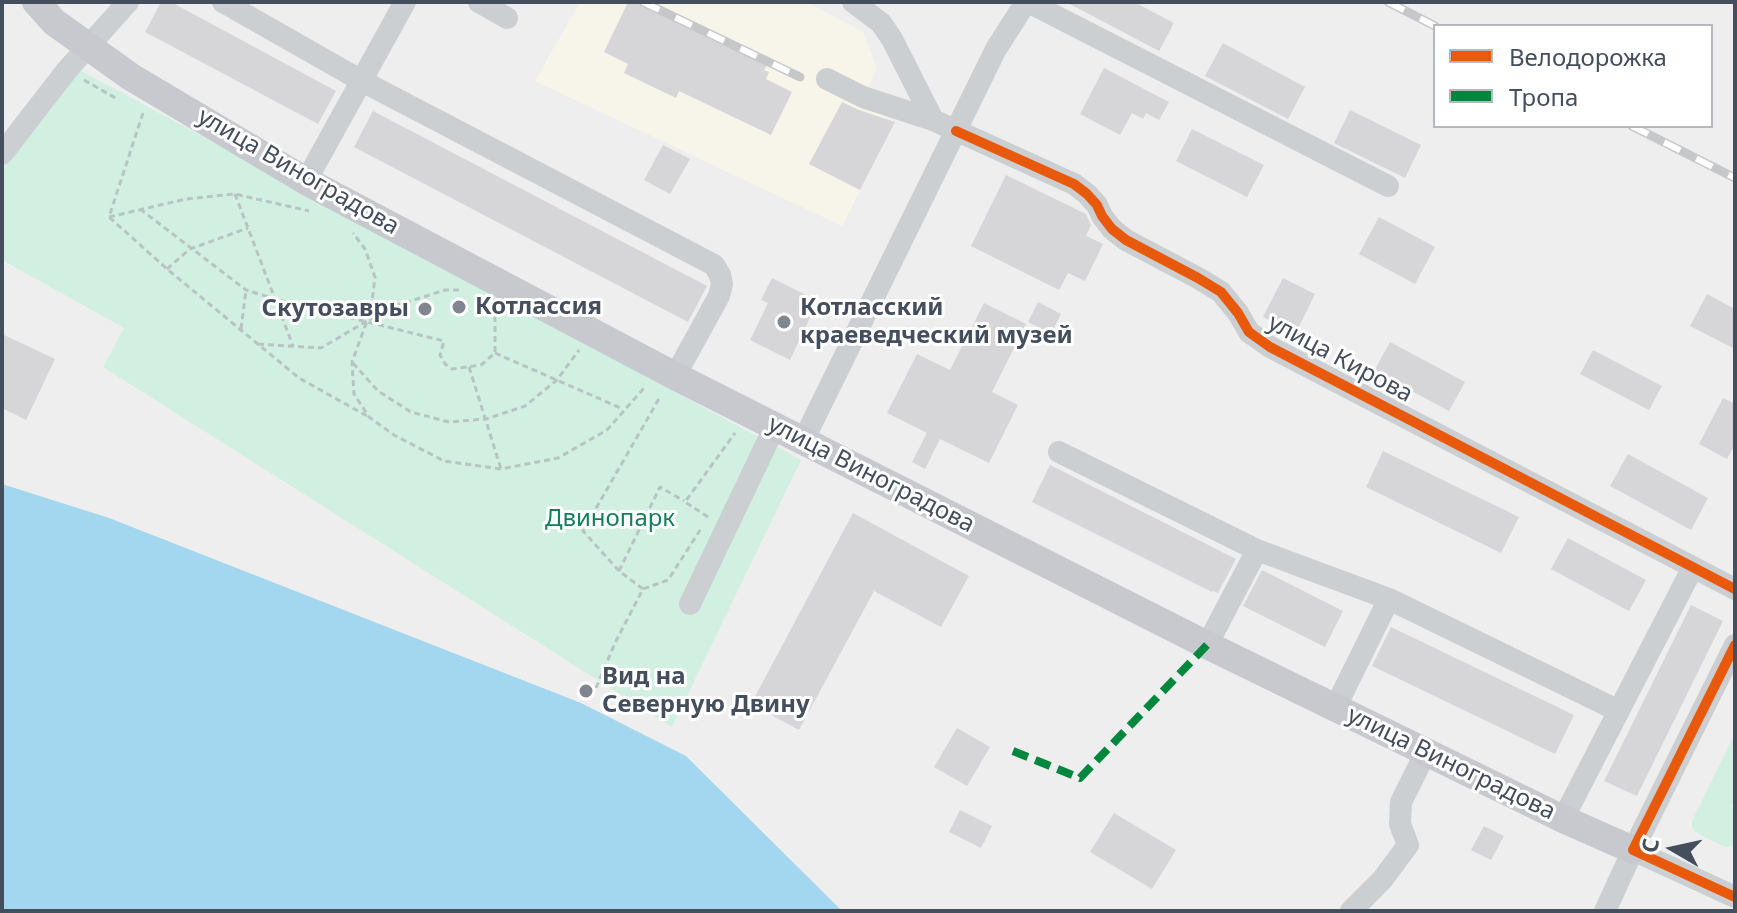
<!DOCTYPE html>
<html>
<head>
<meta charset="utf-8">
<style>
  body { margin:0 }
  #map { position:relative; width:1737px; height:913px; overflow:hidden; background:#efeeee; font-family:"Noto Sans",sans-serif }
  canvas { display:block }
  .frame { position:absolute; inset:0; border:4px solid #454e5c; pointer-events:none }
  .legend { position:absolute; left:1433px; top:24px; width:280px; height:104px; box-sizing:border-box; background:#fff; border:2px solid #b5b8be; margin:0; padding:10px 14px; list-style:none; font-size:24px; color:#454e5c }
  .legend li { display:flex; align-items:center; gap:16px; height:40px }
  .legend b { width:40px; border:2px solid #b5b8be }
  .north { position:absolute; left:1633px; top:809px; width:80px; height:80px; -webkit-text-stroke:6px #fff; paint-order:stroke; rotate:279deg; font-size:22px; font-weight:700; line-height:32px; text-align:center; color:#454e5c }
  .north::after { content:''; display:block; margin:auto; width:28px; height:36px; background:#454e5c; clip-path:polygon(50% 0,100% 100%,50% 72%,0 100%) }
</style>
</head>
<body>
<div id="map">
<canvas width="1737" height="913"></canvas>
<div class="frame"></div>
<ul class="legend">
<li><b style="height:10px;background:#e8590c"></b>Велодорожка</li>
<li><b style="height:10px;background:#00873e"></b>Тропа</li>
</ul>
<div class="north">С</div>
</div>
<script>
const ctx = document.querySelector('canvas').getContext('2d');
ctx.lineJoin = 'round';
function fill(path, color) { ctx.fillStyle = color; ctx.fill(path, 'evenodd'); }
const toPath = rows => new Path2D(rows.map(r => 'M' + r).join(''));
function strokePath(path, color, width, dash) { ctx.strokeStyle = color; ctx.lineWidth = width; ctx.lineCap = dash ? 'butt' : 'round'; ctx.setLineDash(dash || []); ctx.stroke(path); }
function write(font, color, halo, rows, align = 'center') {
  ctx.font = font + ' "Noto Sans",sans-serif'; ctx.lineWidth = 6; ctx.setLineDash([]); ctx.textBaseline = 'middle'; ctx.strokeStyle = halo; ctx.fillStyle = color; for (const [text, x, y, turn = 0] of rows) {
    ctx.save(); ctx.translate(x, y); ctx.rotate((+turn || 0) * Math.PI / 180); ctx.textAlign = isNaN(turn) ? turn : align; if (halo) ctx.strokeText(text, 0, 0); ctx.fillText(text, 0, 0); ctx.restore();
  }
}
fill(toPath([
  [580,2,807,2,863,32,877,69,860,104,895,122,842,226,535,81]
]), '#f7f4e9');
fill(toPath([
  [76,68,801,460,672,727,103,367,124,328,2,260,2,170],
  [1735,733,1735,799,1731,806,1735,809,1735,843,1730,847,1725,847,1695,832,1692,827,1692,821]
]), '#d1f0e1');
fill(toPath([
  [2,484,109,518,581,703,686,756,842,911,2,911]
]), '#a3d6ef');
fill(toPath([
  [161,2,171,2,336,91,318,124,145,32],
  [628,2,638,2,767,65,764,70,769,72,766,79,792,92,771,135,679,91,676,98,624,73,628,64,604,52],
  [1066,2,1134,2,1174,23,1159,51],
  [1223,43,1305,87,1288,119,1205,76],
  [1104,68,1169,102,1159,120,1146,113,1143,119,1132,113,1120,135,1080,114],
  [842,102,859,110,895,122,860,190,809,164],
  [1350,110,1421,145,1405,178,1334,143],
  [373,111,707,286,688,322,354,147],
  [1192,129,1264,165,1247,197,1176,161],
  [663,145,690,159,670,194,644,180],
  [1006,175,1086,214,1091,225,1086,236,1103,244,1085,281,1068,273,1059,290,971,246],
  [1379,217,1435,247,1415,284,1359,254],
  [772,278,818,301,790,360,750,340,768,303,761,300],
  [1283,278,1315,294,1296,333,1263,317],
  [1707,294,1735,309,1735,349,1690,326],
  [1038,302,1061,314,1051,334,1028,322],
  [984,303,1026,324,992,392,1018,405,989,463,940,439,925,469,912,462,927,433,887,413,917,354,950,370],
  [2,334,55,359,26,420,2,408],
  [1390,342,1465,382,1449,411,1374,371],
  [1593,350,1662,386,1649,410,1580,374],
  [1723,398,1735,404,1735,444,1727,459,1699,444],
  [1383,451,1519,517,1501,553,1366,487],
  [1628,454,1708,498,1691,530,1610,486],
  [1050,465,1236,559,1218,593,1213,591,1212,592,1032,502],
  [853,513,969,576,941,627,874,591,799,730,751,704],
  [1568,538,1646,580,1629,611,1551,569],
  [1262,570,1343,611,1325,647,1243,606],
  [1691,605,1723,621,1637,796,1604,781],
  [1391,627,1574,715,1555,754,1372,666],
  [957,728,990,747,967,786,934,767],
  [960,810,992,826,981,848,949,832],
  [1114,813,1176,850,1152,889,1090,852],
  [1484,826,1504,836,1491,860,1471,850]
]), '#d6d6d9');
strokePath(toPath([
  [84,80,119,100],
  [143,113,109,217,167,269,299,378,367,416],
  [235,194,293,346],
  [140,209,246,290,275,299,444,341,440,355,445,364,452,369,481,365,495,353,495,308],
  [109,217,186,199,235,194,309,211],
  [167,269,190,249,248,228],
  [459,290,445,290,395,306,367,321,352,362,354,394,369,417,394,435,444,461,501,469,558,458,607,430,644,388],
  [241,329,246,290],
  [258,344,321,348,367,321,372,302,375,277,365,249,353,233],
  [495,353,623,409],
  [353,363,378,391,411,412,449,422,486,419,525,406,557,380,579,350],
  [469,367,501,469],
  [708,517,685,502,735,433],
  [619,571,583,531,660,397],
  [643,589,619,571,660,487,684,501],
  [596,688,615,643,643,589,668,580,702,527]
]), '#b8c4c3', 3, [6, 4]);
strokePath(toPath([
  [223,2,362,81,714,265,720,275,722,284,719,296,675,376],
  [479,2,507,18],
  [853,2,881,23,892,39,933,120,1074,184,1087,194,1097,205,1102,216,1112,229,1126,240,1198,278,1221,292,1238,313,1249,332,1270,347,1735,589],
  [1028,2,1388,186],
  [827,79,863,97,933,120],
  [2,154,67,70,128,2],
  [306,181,405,2],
  [803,441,996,49,1026,2],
  [1059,452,1257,550,1389,599,1619,711],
  [690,604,775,426],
  [1207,645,1257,550],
  [1335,708,1389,599],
  [1563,819,1693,567],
  [1633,850,1735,897],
  [1351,911,1382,880,1408,845,1400,824,1401,802,1426,752],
  [1605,911,1633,850,1735,645]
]), '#cccfd2', 22);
strokePath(toPath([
  [36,2,54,22,131,77,306,181,675,376,1207,645,1563,819,1633,850]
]), '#c7c9cf', 28);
const rail = toPath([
  [643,2,800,77],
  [1388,2,1435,26],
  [1632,126,1735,178]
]);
strokePath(rail, '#c5c7c9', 9);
strokePath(rail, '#fff', 6, [18]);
strokePath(toPath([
  [1013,751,1080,778,1207,645]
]), '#00873e', 8, [16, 8]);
strokePath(toPath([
  [956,131,1074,184,1087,194,1097,205,1102,216,1112,229,1126,240,1198,278,1221,292,1238,313,1249,332,1270,347,1735,589],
  [1735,645,1633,850,1735,897]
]), '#e8590c', 10);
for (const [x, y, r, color] of [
  [459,307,8,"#80868f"],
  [425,309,8,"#80868f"],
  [784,322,8,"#80868f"],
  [586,691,8,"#80868f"]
]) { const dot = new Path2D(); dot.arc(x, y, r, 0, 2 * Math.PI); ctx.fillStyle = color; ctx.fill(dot); strokePath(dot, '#fff', 3); }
write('24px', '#454e5c', '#fff', [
  ["улица Виноградова",298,172,30],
  ["улица Кирова",1340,359,28],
  ["улица Виноградова",871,475,27],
  ["улица Виноградова",1451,764,26]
]);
write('bold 24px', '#454e5c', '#fff', [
  ["Котлассия",475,307],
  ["Котласский",800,308],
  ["краеведческий музей",800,336],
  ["Скутозавры",409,309,"right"],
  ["Вид на",602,677],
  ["Северную Двину",602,705]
], 'left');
write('24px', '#128058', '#fff', [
  ["Двинопарк",610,519]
]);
</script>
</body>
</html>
